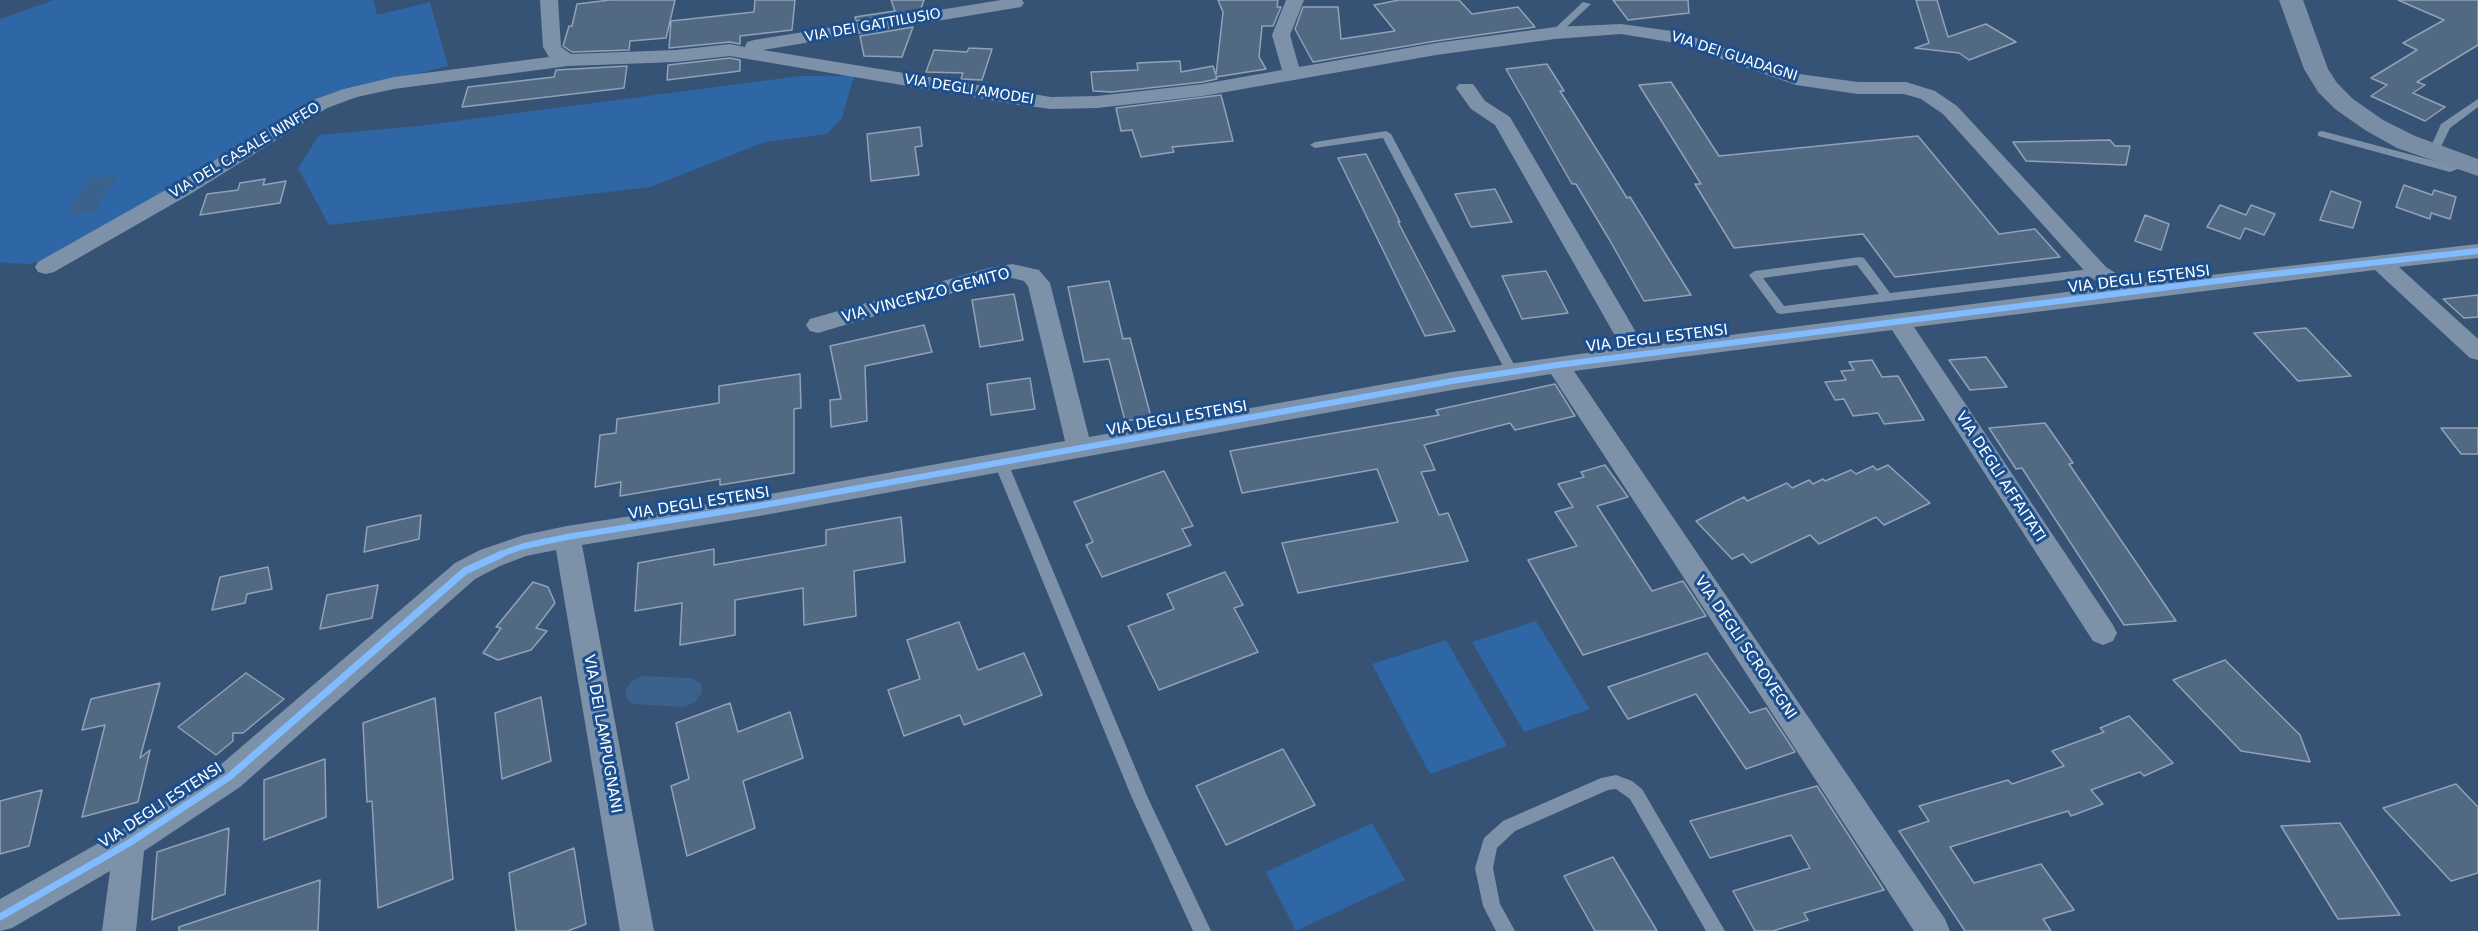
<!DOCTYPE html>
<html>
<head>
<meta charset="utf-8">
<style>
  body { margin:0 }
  canvas { display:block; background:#365274 }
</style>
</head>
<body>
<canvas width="2478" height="931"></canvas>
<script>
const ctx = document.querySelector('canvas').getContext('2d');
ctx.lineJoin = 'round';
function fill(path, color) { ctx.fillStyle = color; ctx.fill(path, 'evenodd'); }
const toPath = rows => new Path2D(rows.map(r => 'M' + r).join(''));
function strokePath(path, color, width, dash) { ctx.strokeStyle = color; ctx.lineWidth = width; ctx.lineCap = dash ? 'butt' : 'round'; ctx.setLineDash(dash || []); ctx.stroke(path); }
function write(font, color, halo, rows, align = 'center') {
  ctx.font = font + ' "DejaVu Sans",sans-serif'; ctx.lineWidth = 6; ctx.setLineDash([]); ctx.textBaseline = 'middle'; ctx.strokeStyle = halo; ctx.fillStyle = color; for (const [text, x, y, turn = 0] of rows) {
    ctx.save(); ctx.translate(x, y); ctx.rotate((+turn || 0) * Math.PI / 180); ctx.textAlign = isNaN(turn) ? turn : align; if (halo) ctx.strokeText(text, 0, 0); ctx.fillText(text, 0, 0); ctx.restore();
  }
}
fill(toPath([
  [54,0,373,0,377,15,430,2,448,66,313,100,195,176,49,258,29,264,6,263,0,262,0,19],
  [800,76,854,76,842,118,827,134,765,142,650,187,329,225,298,168,319,135,418,126],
  [1536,621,1590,709,1524,732,1472,642],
  [1446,640,1507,746,1430,774,1372,664],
  [1372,823,1405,880,1296,931,1266,872]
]), '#2f66a5');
fill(toPath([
  [117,176,94,212,66,214,90,178],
  [643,676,692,678,702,685,702,693,695,702,684,707,633,704,626,698,626,690,632,681]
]), '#3b618d');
const building = toPath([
  [610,0,675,0,666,38,630,41,629,50,572,52,563,46,569,26,572,26,577,4,610,0],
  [755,0,795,0,792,30,740,36,740,44,730,42,669,48,671,21,754,12,755,0],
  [891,0,924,0,920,11,856,21,855,17,895,11,891,0],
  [1218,0,1278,0,1277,7,1281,7,1273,26,1262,26,1259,57,1266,69,1216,77,1217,79,1203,82,1112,92,1093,91,1091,72,1138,70,1137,63,1180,61,1181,72,1213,66,1216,75,1223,12,1218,0],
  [1399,0,1459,0,1472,14,1518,7,1535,27,1436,41,1313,62,1295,29,1303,7,1338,7,1341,39,1395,31,1374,5,1399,0],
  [1613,0,1688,0,1689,13,1628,20,1613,0],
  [1916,0,1937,0,1948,37,1986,24,2016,42,1969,60,1959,53,1915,48,1929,43,1916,0],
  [2398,0,2478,0,2478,45,2417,82,2425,85,2413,93,2445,107,2425,121,2371,96,2387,85,2371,78,2417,50,2403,43,2444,20,2398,0],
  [913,27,902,57,864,56,860,36,913,27],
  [969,48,992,49,982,80,961,79,963,73,926,72,934,50,967,52,969,48],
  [730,58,740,60,740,71,667,80,668,65,730,58],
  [1547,64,1564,91,1560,91,1627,198,1630,197,1691,295,1644,301,1609,239,1576,184,1572,184,1506,69,1547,64],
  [627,66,624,88,462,107,468,87,554,77,556,70,627,66],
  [1671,82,1719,156,1918,136,1999,234,2035,229,2060,257,1895,277,1863,234,1734,248,1695,184,1701,184,1639,85,1671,82],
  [1221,95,1233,141,1172,147,1174,152,1141,157,1132,130,1121,131,1116,108,1221,95],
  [920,127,922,146,915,147,919,175,871,181,867,134,920,127],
  [2110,140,2115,146,2130,146,2126,165,2026,161,2013,142,2110,140],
  [1366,154,1400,222,1398,222,1455,331,1425,336,1338,158,1366,154],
  [265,179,263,185,286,181,280,203,200,215,207,194,238,190,240,183,265,179],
  [2404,185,2432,195,2434,190,2456,197,2450,219,2431,213,2430,219,2396,207,2404,185],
  [1495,189,1512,222,1471,227,1455,194,1495,189],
  [2331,191,2361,202,2353,228,2320,220,2331,191],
  [2220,205,2246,215,2251,205,2275,214,2264,235,2245,228,2240,239,2207,227,2220,205],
  [2145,215,2169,224,2161,250,2135,241,2145,215],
  [1546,271,1568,313,1522,319,1502,276,1546,271],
  [1109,281,1123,339,1130,338,1151,417,1125,421,1109,359,1084,362,1068,287,1109,281],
  [1014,294,1023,340,980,347,972,300,1014,294],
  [2478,295,2478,317,2464,318,2443,299,2478,295],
  [924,325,932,352,865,366,867,421,831,427,830,400,841,399,830,346,924,325],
  [2306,328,2351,376,2298,381,2254,333,2306,328],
  [1986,357,2007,387,1970,390,1949,360,1986,357],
  [1872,360,1882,377,1898,376,1924,420,1884,424,1878,413,1853,416,1844,399,1835,400,1825,382,1846,380,1841,371,1854,370,1849,362,1872,360],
  [800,374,801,408,794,409,794,473,720,485,720,479,620,496,621,482,595,487,600,435,616,433,617,419,719,403,719,386,800,374],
  [1030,378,1035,409,991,415,987,384,1030,378],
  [1555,384,1575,416,1515,430,1510,423,1424,445,1435,470,1421,472,1439,515,1448,513,1468,561,1298,593,1282,543,1398,522,1377,469,1242,493,1230,451,1439,415,1436,410,1555,384],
  [2045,423,2073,463,2069,464,2176,621,2124,625,2022,468,2016,469,1989,428,2045,423],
  [2441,428,2478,428,2478,454,2461,454,2441,428],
  [1605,465,1628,497,1597,506,1652,591,1683,581,1706,616,1583,655,1528,560,1577,546,1555,512,1573,507,1558,484,1584,477,1581,472,1605,465],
  [1888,465,1930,503,1884,525,1876,517,1819,544,1810,535,1751,563,1743,554,1732,559,1696,521,1744,497,1747,501,1787,483,1792,488,1809,480,1813,484,1823,479,1825,481,1851,470,1856,474,1873,466,1877,470,1888,465],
  [1164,471,1193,526,1182,529,1191,545,1102,577,1086,545,1093,542,1074,502,1164,471],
  [421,515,419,539,364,552,367,527,421,515],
  [901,517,905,562,854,571,856,616,804,625,803,588,735,600,735,635,680,645,682,603,635,611,638,563,714,549,714,565,826,545,826,530,901,517],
  [268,567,272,589,247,594,245,603,212,610,220,577,268,567],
  [1225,572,1243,605,1234,608,1258,652,1159,690,1128,626,1174,609,1167,594,1225,572],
  [533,582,548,587,555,603,536,628,547,631,531,650,498,660,483,653,501,628,496,627,533,582],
  [378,585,372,618,320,629,327,595,378,585],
  [959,622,978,670,1024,653,1042,695,964,725,960,715,904,736,888,690,920,679,907,640,959,622],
  [1707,653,1750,713,1766,708,1795,752,1746,769,1696,694,1628,719,1608,687,1707,653],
  [2225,660,2300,735,2310,762,2241,751,2173,680,2225,660],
  [246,673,284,699,243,733,233,733,233,741,216,755,178,727,246,673],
  [160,683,140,758,150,750,138,802,82,817,105,725,82,730,91,699,160,683],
  [541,697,551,761,502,779,495,713,541,697],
  [435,698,453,879,378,908,372,801,367,802,363,723,435,698],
  [730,703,738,732,790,712,803,758,743,781,755,828,687,856,671,786,689,779,676,723,730,703],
  [2129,716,2173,763,2144,776,2140,772,2091,790,2103,804,2071,816,2068,811,1950,847,1974,883,2041,864,2074,910,2043,919,2051,931,1965,931,1899,831,1929,821,1919,806,2008,780,2012,784,2064,766,2052,751,2104,732,2100,728,2129,716],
  [1283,749,1315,805,1226,845,1196,786,1283,749],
  [325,759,326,817,264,840,264,780,325,759],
  [2456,784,2478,807,2478,873,2451,881,2383,808,2456,784],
  [1817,786,1884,890,1804,913,1808,920,1773,931,1755,931,1733,891,1810,868,1791,835,1710,858,1690,821,1817,786],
  [42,790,29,846,0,854,0,801,42,790],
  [2340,823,2400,915,2338,919,2281,826,2340,823],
  [229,828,225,894,152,920,157,852,229,828],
  [574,848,586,924,568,931,516,931,509,873,574,848],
  [1613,857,1657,931,1595,931,1564,876,1613,857],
  [320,880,318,931,179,931,179,927,320,880]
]);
fill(building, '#526984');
strokePath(building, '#92a2b6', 1.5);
fill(toPath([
  [1583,2,1591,4,1558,35,1552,35,1552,31,1583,2],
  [2478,99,2478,107,2450,128,2437,155,2429,155,2428,153,2441,124,2478,99],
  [1386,131,1391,134,1518,372,1516,375,1508,375,1506,372,1383,138,1315,148,1310,145,1315,142,1386,131],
  [2322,131,2450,165,2465,161,2470,164,2450,172,2318,136,2318,132,2322,131],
  [1860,257,1864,258,1890,293,2098,268,2104,272,2098,276,1781,314,1777,313,1749,275,1755,271,1860,257],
  [1857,265,1879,294,1784,306,1763,278,1857,265],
  [1001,458,1008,463,1147,796,1211,931,1193,931,1132,798,994,463,1001,458],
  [1616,775,1632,781,1642,789,1725,931,1706,931,1630,799,1616,789,1608,790,1515,831,1497,848,1493,868,1500,904,1515,931,1496,931,1483,906,1475,868,1484,838,1503,821,1601,778,1616,775]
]), '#7d92a8');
fill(toPath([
  [540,0,558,0,561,47,571,54,676,50,730,44,745,47,747,42,754,40,1001,0,1022,0,1024,3,1021,7,763,50,1051,97,1097,96,1203,84,1282,70,1272,35,1286,0,1304,0,1290,35,1299,67,1436,43,1555,27,1621,24,1679,32,1799,74,1858,82,1906,82,1935,91,1957,106,2106,267,2133,284,2478,244,2478,258,2399,267,2478,339,2478,360,2470,358,2375,270,1914,327,2113,625,2117,633,2113,641,2103,645,2093,641,1892,330,1574,371,1945,919,1950,931,1914,931,1551,374,1452,390,759,516,582,545,654,931,620,931,556,550,526,556,500,566,475,579,240,787,144,851,136,931,102,931,110,871,12,928,0,931,0,899,118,832,218,767,455,563,480,550,524,535,567,526,759,496,1065,441,1028,286,1024,281,1012,278,990,282,818,333,810,331,806,325,810,319,989,268,1012,264,1039,270,1050,283,1089,437,1452,372,1622,348,1495,125,1471,109,1456,88,1459,84,1473,84,1485,101,1510,117,1644,346,2106,287,2090,277,1943,114,1921,99,1904,94,1858,94,1796,85,1676,43,1621,34,1555,39,1436,55,1203,96,1097,108,1051,109,1020,105,730,56,676,62,568,66,394,89,357,97,327,108,192,193,54,272,46,274,38,272,35,267,38,262,178,183,313,100,344,89,394,77,549,57,543,47,540,0]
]), '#7d92a8');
fill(toPath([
  [2279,0,2303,0,2328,69,2337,83,2353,99,2383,120,2415,136,2478,159,2478,176,2397,148,2365,130,2335,109,2318,92,2304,69,2279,0]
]), '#798da4');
strokePath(toPath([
  [498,555,524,546,567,537,759,506,1452,381,1557,365,2256,276,2478,251]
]), '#80bcff', 6);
strokePath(toPath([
  [0,917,129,843,229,777,465,571,502,554]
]), '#80bcff', 7);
write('14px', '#fff', '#1b4f8f', [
  ["VIA DEI GATTILUSIO",873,26,-10],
  ["VIA DEI GUADAGNI",1734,57,18],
  ["VIA DEGLI AMODEI",969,90,9],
  ["VIA DEL CASALE NINFEO",245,151,-31]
]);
write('15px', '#fff', '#1b4f8f', [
  ["VIA DEGLI ESTENSI",2139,280,-7],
  ["VIA VINCENZO GEMITO",926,296,-15],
  ["VIA DEGLI ESTENSI",1657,339,-7],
  ["VIA DEGLI ESTENSI",1177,419,-10],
  ["VIA DEGLI AFFAITATI",2000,477,57],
  ["VIA DEGLI ESTENSI",699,504,-9],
  ["VIA DEGLI SCROVEGNI",1745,648,56],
  ["VIA DEI LAMPUGNANI",602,734,80],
  ["VIA DEGLI ESTENSI",161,806,-33]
]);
</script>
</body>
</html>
